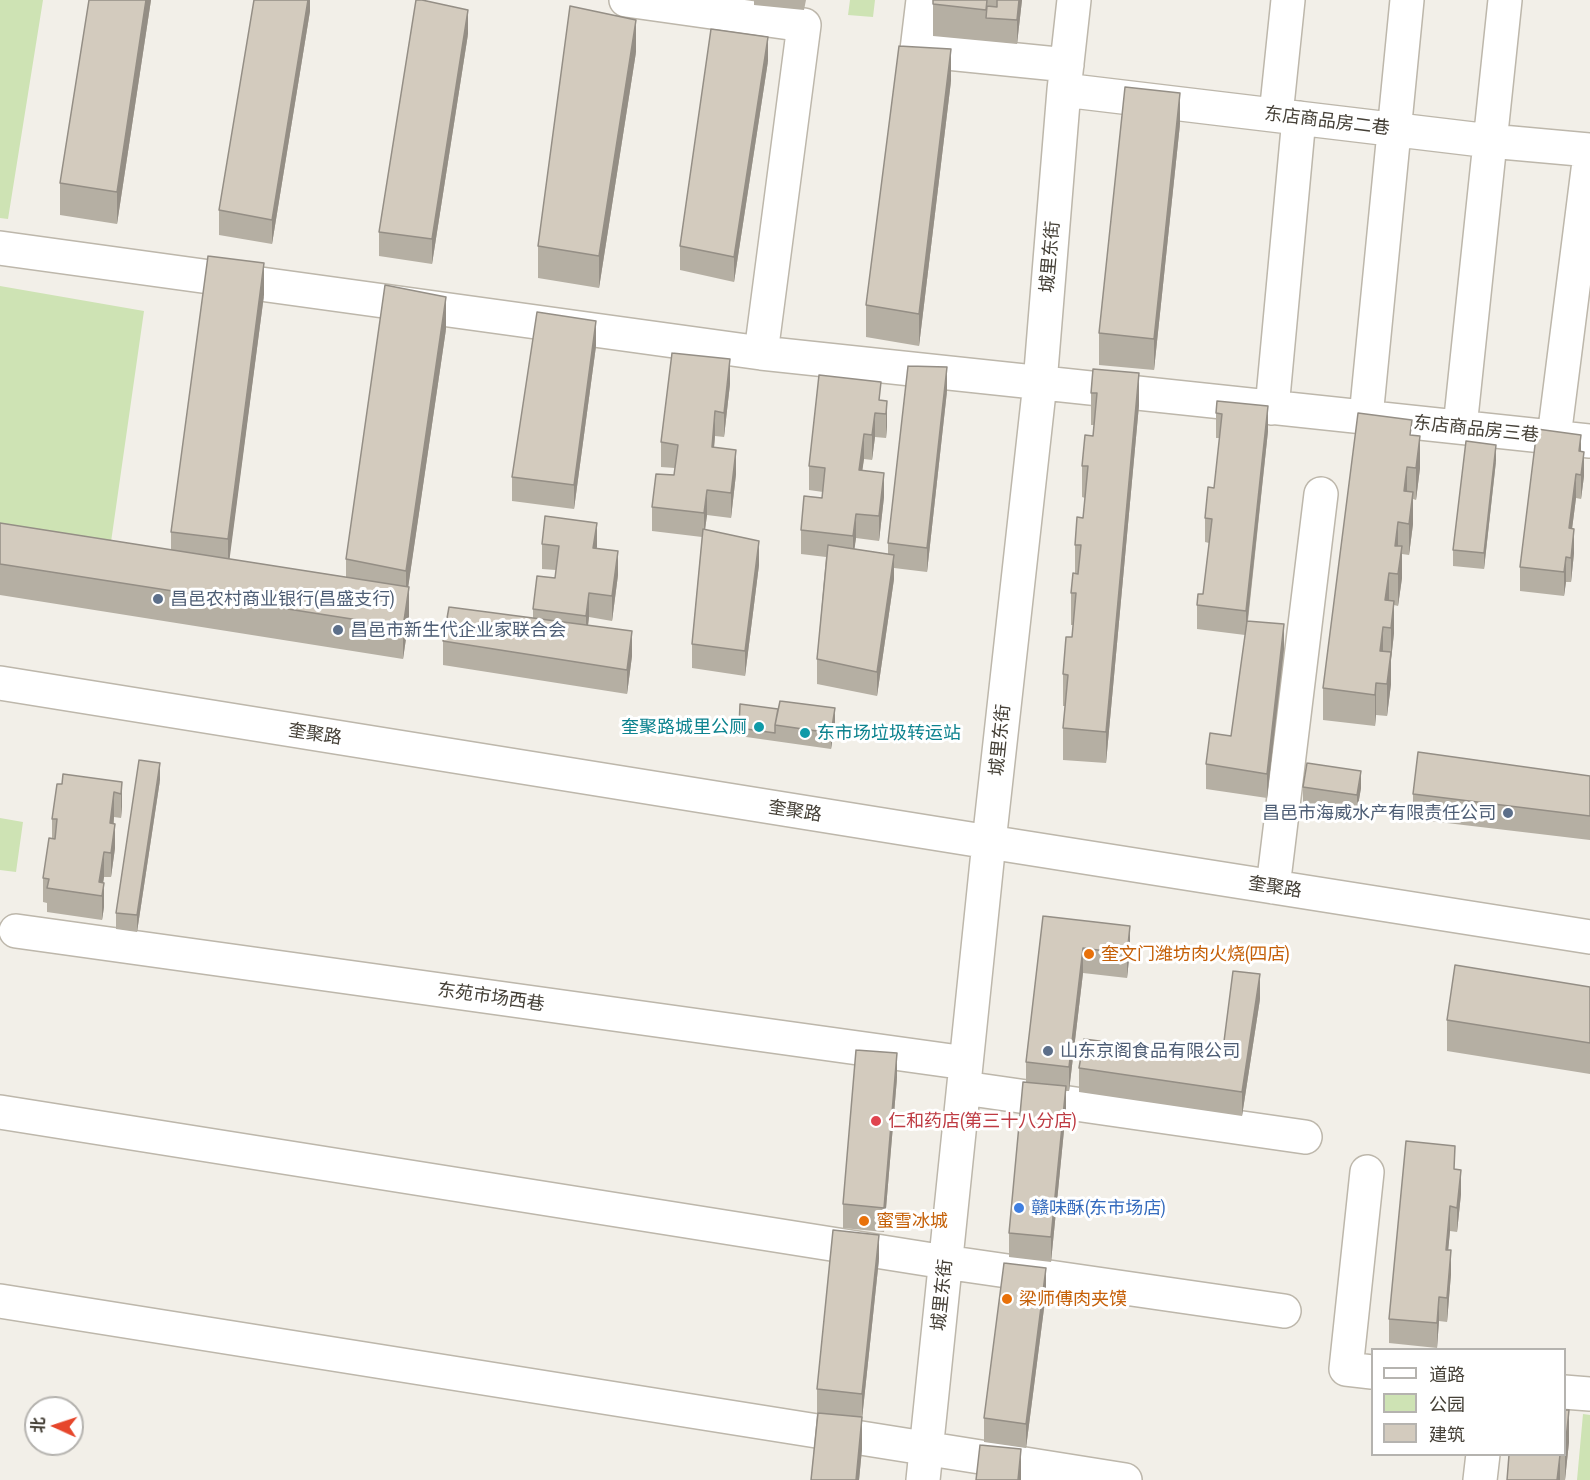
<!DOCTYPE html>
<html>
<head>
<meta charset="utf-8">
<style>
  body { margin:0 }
  #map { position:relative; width:1590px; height:1480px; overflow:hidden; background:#f2efe8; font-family:"Asap Condensed","Noto Sans SC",sans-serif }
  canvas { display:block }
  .legend { position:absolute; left:1371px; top:1348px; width:195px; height:108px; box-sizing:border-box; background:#fff; border:2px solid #b5b3af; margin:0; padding:8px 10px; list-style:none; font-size:18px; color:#454037 }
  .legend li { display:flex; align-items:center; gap:12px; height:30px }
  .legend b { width:30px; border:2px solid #b5b3af }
  .north { position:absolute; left:24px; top:1396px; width:60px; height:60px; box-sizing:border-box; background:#fff; border:2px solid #b5b3af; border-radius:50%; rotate:273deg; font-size:16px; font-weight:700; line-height:24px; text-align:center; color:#454037 }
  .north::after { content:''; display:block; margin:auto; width:21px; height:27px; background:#e6462b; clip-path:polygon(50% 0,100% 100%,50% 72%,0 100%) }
</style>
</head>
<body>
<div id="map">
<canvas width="1590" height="1480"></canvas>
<ul class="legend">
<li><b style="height:8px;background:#fff"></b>道路</li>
<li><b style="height:16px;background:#cee3b4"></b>公园</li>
<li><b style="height:16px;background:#d3cbbe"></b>建筑</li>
</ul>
<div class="north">北</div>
</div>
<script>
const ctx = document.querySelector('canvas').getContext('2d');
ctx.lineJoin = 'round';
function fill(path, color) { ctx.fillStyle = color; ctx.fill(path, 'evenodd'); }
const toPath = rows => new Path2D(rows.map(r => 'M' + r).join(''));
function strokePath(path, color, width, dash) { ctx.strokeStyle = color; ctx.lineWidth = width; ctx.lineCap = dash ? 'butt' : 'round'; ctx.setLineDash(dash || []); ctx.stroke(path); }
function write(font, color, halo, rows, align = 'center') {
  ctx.font = font + ' "Asap Condensed","Noto Sans SC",sans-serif'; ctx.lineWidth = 6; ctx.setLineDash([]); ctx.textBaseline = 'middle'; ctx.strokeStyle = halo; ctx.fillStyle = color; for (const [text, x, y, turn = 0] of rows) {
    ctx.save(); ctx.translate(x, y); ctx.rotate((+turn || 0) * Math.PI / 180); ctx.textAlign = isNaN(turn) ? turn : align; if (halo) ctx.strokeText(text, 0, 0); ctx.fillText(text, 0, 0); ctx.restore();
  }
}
fill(toPath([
  [0,0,43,0,8,219,0,218],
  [850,0,875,0,873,17,848,15],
  [0,286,144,311,110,549,0,533],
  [0,818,23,822,16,872,0,870],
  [1583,1414,1590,1415,1590,1480,1577,1480]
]), '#cee3b4');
const minor = toPath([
  [626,0,804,25,761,353],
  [923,0,917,50,1067,65],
  [1064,90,1490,141,1590,150],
  [1276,115,1288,0],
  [0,248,761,353,1590,441],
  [1272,408,1299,118],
  [1366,417,1407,0],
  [1460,427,1505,0],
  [1554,437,1590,154],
  [0,683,989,842,1590,937],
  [1273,887,1321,494],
  [16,931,966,1063],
  [964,1088,1305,1137],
  [0,1112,945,1262,1284,1311],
  [1367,1172,1346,1369,1372,1372],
  [0,1301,1125,1480],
  [1564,1392,1590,1394],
  [923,1480,989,842,1040,383,1064,90,1074,0],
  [1480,1480,1483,1454]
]);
strokePath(minor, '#bdb7ab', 36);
strokePath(minor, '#fff', 33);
fill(toPath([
  [89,0,151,0,117,224,60,215,60,183],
  [310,0,310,11,272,244,219,235,219,210],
  [754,0,806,0,804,10,754,5],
  [933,0,1022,0,1017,44,933,36],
  [468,34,432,264,379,256,379,232],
  [636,52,599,288,538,278,538,246],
  [768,61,734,282,680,270,680,246],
  [951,81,919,346,866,337,866,305],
  [1180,124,1154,370,1099,365,1099,333],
  [264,295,229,559,346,577,346,559,446,329,408,587,409,618,403,659,0,595,0,523,171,550,171,532],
  [596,346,574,509,512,501,512,477],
  [1093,369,1139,405,1106,763,1063,760,1063,728,1065,706,1063,706,1063,674,1072,637,1073,625,1071,625,1071,593,1075,574,1075,545,1083,518,1085,498,1082,497,1082,466,1093,436,1094,425,1091,425,1091,393],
  [730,384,724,437,715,436,714,447,736,474,731,518,707,515,705,530,759,565,745,676,692,668,692,644,702,537,652,531,652,507,674,475,675,468,661,467,661,442],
  [947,391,927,572,894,568,894,579,877,696,817,684,817,659,826,557,801,554,801,530,822,498,823,492,809,490,809,466,881,401,887,401,887,426,886,438,875,437,872,460,864,459,862,470,884,497,879,541,856,538,854,549,888,554,888,543],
  [1217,401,1268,431,1248,621,1284,649,1267,798,1206,789,1206,764,1231,736,1245,635,1197,629,1197,605,1203,594,1209,543,1205,542,1205,518,1214,488,1220,438,1216,438,1216,413],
  [1412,436,1420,468,1416,500,1413,499,1413,524,1409,555,1402,554,1402,578,1398,606,1394,605,1394,633,1391,660,1391,684,1387,716,1376,715,1375,726,1323,720,1323,688],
  [1581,452,1584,476,1581,499,1576,498,1572,529,1574,553,1571,582,1566,582,1564,596,1520,591,1520,567],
  [1496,461,1484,569,1453,566,1453,550],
  [542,544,597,549,618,575,612,621,589,617,588,626,632,656,627,694,443,665,443,641,533,618,533,609,555,578,556,570,542,569],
  [740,704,835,724,831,749,739,736],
  [1590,776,1590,840,1413,819,1413,794],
  [160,780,137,932,116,929,116,913],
  [122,782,122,806,121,818,114,817,114,823,115,848,111,877,104,877,103,883,104,907,102,920,47,912,47,903,43,902,43,878,52,839,52,819,62,784],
  [1303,787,1361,788,1357,811,1303,803],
  [1043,916,1130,950,1127,978,1083,973,1069,1091,1066,1091,1066,1110,1051,1262,1009,1257,1009,1233,1026,1082,1026,1062],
  [1590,987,1590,1074,1447,1051,1447,1020],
  [1260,999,1242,1116,1079,1092,1079,1068,1222,1057],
  [897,1078,884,1232,843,1228,843,1204],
  [1455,1169,1461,1194,1457,1232,1450,1231,1448,1250,1451,1274,1447,1322,1439,1321,1437,1348,1389,1343,1389,1319],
  [879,1259,862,1419,862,1449,859,1480,811,1480,817,1414,817,1389],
  [1046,1293,1026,1448,984,1442,984,1418],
  [1564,1393,1569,1442,1565,1480,1507,1480,1509,1455,1564,1455]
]), '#b5afa3');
fill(toPath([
  [146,0,151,0,117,224,117,192],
  [308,0,310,0,310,11,272,244,272,220],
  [1019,0,1022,0,1017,44,1017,20],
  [468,10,468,34,432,264,432,239],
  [636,20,636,52,599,288,599,256],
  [768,37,768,61,734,282,734,257],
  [951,49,951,81,919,346,919,314],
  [1180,93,1180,124,1154,370,1154,339],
  [264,263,264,295,228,571,228,539],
  [446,297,446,329,406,602,406,571],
  [596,321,596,346,574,509,574,485],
  [730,359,730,384,724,437,724,413],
  [947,367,947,391,927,572,927,548],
  [1139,373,1139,405,1106,763,1106,732],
  [887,401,887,426,886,438,886,414],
  [1268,406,1268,431,1246,635,1246,611],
  [715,411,715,436,712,471,712,447],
  [875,413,875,437,872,460,872,435],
  [864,434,864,459,859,494,859,470],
  [1581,435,1581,459,1579,475,1579,451],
  [1420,436,1420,468,1416,500,1416,468],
  [1496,445,1496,461,1484,569,1484,553],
  [736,450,736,474,731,518,731,493],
  [1584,452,1584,476,1581,499,1581,475],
  [1407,467,1407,498,1404,491],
  [884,473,884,497,879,541,879,516],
  [1576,474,1576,498,1569,552,1569,528],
  [707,490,707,515,704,537,704,513],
  [1413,492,1413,524,1409,555,1409,524],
  [856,514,856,538,853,560,853,536],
  [1398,522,1398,554,1395,546],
  [597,523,597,547,593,573,593,548],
  [1574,529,1574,553,1571,582,1571,558],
  [759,541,759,565,745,676,745,651],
  [1402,546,1402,578,1398,606,1398,574],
  [618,551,618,575,612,621,612,596],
  [894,555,894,579,877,696,877,672],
  [1566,557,1566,582,1564,596,1564,572],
  [1389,573,1389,604,1385,600],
  [409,587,409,618,403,659,403,627],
  [589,593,589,617,586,640,586,616],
  [1394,601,1394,633,1391,660,1391,628],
  [1284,624,1284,649,1267,798,1267,774],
  [1383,627,1383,659,1380,651],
  [632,631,632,656,627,694,627,670],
  [1391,652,1391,684,1387,716,1387,684],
  [1376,683,1376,715,1375,726,1375,695],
  [835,708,835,724,831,749,831,733],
  [160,763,160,780,137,932,137,915],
  [1361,771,1361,788,1357,811,1357,795],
  [122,782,122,806,121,818,121,794],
  [114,792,114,817,110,847,110,823],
  [115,824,115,848,111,877,111,853],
  [104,852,104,877,101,896,99,882],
  [104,883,104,907,102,920,102,896],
  [1130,926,1130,950,1127,978,1127,954],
  [1083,948,1083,973,1069,1091,1069,1067],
  [1260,974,1260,999,1242,1116,1242,1092],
  [897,1053,897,1078,884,1232,884,1208],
  [1066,1086,1066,1110,1051,1262,1051,1237],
  [1461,1170,1461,1194,1457,1232,1457,1208],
  [1450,1206,1450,1231,1446,1274,1446,1250],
  [879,1235,879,1259,862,1419,862,1394],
  [1451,1250,1451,1274,1447,1322,1447,1298],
  [1046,1268,1046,1293,1026,1448,1026,1424],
  [1439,1297,1439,1321,1437,1348,1437,1323],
  [1569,1410,1569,1442,1565,1480,1565,1449],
  [862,1417,862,1449,859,1480,856,1480],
  [1021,1449,1021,1480,1018,1480],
  [1560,1455,1560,1480,1557,1480]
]), '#948e85');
const building = toPath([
  [89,0,146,0,117,192,60,183,89,0],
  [254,0,308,0,272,220,219,210,254,0],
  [416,0,422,0,468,10,432,239,379,232,416,0],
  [933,0,987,0,986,10,933,4,933,0],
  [997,0,1019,0,1017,20,986,18,987,6,997,7,997,0],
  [570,6,636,20,599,256,538,246,570,6],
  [711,29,768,37,734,257,680,246,711,29],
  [899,46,951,49,919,314,866,305,899,46],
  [1125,87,1180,93,1154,339,1099,333,1125,87],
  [208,256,264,263,228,539,171,532,208,256],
  [385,285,446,297,406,571,346,559,385,285],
  [537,312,596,321,574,485,512,477,537,312],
  [672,353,730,359,724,413,715,411,712,447,736,450,731,493,707,490,704,513,652,507,656,474,674,475,678,445,661,442,672,353],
  [908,366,947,367,927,548,888,543,908,366],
  [1093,369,1139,373,1106,732,1063,728,1068,675,1063,674,1066,637,1072,637,1076,593,1071,593,1073,573,1078,574,1081,545,1075,545,1077,517,1083,518,1088,466,1082,466,1085,435,1093,436,1097,393,1091,393,1093,369],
  [819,375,881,382,879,400,887,401,886,414,875,413,872,435,864,434,859,470,884,473,879,516,856,514,853,536,801,530,804,496,822,498,825,468,809,466,819,375],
  [1217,401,1268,406,1246,611,1197,605,1198,594,1203,594,1212,519,1205,518,1208,487,1214,488,1222,414,1216,413,1217,401],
  [1358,413,1412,420,1410,435,1420,436,1416,468,1407,467,1404,491,1413,492,1409,524,1398,522,1395,546,1402,546,1398,574,1389,573,1385,600,1394,601,1391,628,1383,627,1380,651,1391,652,1387,684,1376,683,1375,695,1323,688,1358,413],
  [1537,429,1581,435,1579,451,1584,452,1581,475,1576,474,1569,528,1574,529,1571,558,1566,557,1564,572,1520,567,1537,429],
  [1466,441,1496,445,1484,553,1453,550,1466,441],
  [545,516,597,523,593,548,618,551,612,596,589,593,586,616,533,609,537,576,555,578,559,546,542,544,545,516],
  [0,523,409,587,403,627,0,564,0,523],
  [703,529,759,541,745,651,692,644,703,529],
  [828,545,894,555,877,672,817,659,828,545],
  [449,607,632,631,627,670,443,641,449,607],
  [1247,621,1284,624,1267,774,1206,764,1210,733,1231,736,1247,621],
  [780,701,835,708,831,733,775,725,780,701],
  [740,704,778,709,775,725,775,733,739,728,740,704],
  [1418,752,1590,776,1590,816,1413,794,1418,752],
  [139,760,160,763,137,915,116,913,139,760],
  [1307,763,1361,771,1357,795,1303,787,1307,763],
  [63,774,122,782,121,794,114,792,110,823,115,824,111,853,104,852,99,882,104,883,102,896,47,888,49,879,43,878,49,838,55,839,57,819,52,819,57,784,62,784,63,774],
  [1043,916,1130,926,1127,954,1083,948,1069,1067,1026,1062,1043,916],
  [1455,965,1590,987,1590,1043,1447,1020,1455,965],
  [1233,971,1260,974,1242,1092,1079,1068,1084,1039,1222,1057,1233,971],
  [856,1050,897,1053,884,1208,843,1204,856,1050],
  [1023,1082,1066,1086,1051,1237,1009,1233,1023,1082],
  [1406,1141,1455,1146,1454,1169,1461,1170,1457,1208,1450,1206,1446,1250,1451,1250,1447,1298,1439,1297,1437,1323,1389,1319,1406,1141],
  [833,1230,879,1235,862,1394,817,1389,833,1230],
  [1004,1263,1046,1268,1026,1424,984,1418,1004,1263],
  [1564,1410,1569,1410,1565,1449,1564,1449,1564,1410],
  [818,1413,862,1417,856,1480,811,1480,818,1413],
  [980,1445,1021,1449,1018,1480,976,1480,980,1445],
  [1509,1455,1560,1455,1557,1480,1507,1480,1509,1455]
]);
fill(building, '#d3cbbe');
strokePath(building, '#948e85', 1.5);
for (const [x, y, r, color] of [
  [158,599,6,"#5c6f8a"],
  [338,630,6,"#5c6f8a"],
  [759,727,6,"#0f9aa8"],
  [805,733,6,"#0f9aa8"],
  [1508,813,6,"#5c6f8a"],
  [1089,954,6,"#e8710a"],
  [1048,1051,6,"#5c6f8a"],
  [876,1121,6,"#e0444e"],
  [1019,1208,6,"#3f7fe0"],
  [864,1221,6,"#e8710a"],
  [1007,1299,6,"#e8710a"]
]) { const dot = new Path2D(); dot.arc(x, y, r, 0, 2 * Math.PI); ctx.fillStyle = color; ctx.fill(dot); strokePath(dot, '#fff', 2); }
write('18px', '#454037', '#fff', [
  ["东店商品房二巷",1327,121,7],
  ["城里东街",1050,257,-85],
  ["东店商品房三巷",1476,429,6],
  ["奎聚路",315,734,9],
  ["城里东街",1000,740,-84],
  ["奎聚路",795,811,9],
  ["奎聚路",1275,887,9],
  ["东苑市场西巷",491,997,8],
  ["城里东街",942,1295,-84]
]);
write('18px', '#4e5e75', '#fff', [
  ["昌邑农村商业银行(昌盛支行)",170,599],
  ["昌邑市新生代企业家联合会",350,630],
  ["昌邑市海威水产有限责任公司",1496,813,"right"],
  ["山东京阁食品有限公司",1060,1051]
], 'left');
write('18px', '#0d838f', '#fff', [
  ["奎聚路城里公厕",747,727],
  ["东市场垃圾转运站",817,733,"left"]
], 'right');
write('18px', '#c56008', '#fff', [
  ["奎文门潍坊肉火烧(四店)",1101,954],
  ["蜜雪冰城",876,1221],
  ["梁师傅肉夹馍",1019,1299]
], 'left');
write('18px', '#be3a42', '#fff', [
  ["仁和药店(第三十八分店)",888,1121]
], 'left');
write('18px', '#366cbe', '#fff', [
  ["赣味酥(东市场店)",1031,1208]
], 'left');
</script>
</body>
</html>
